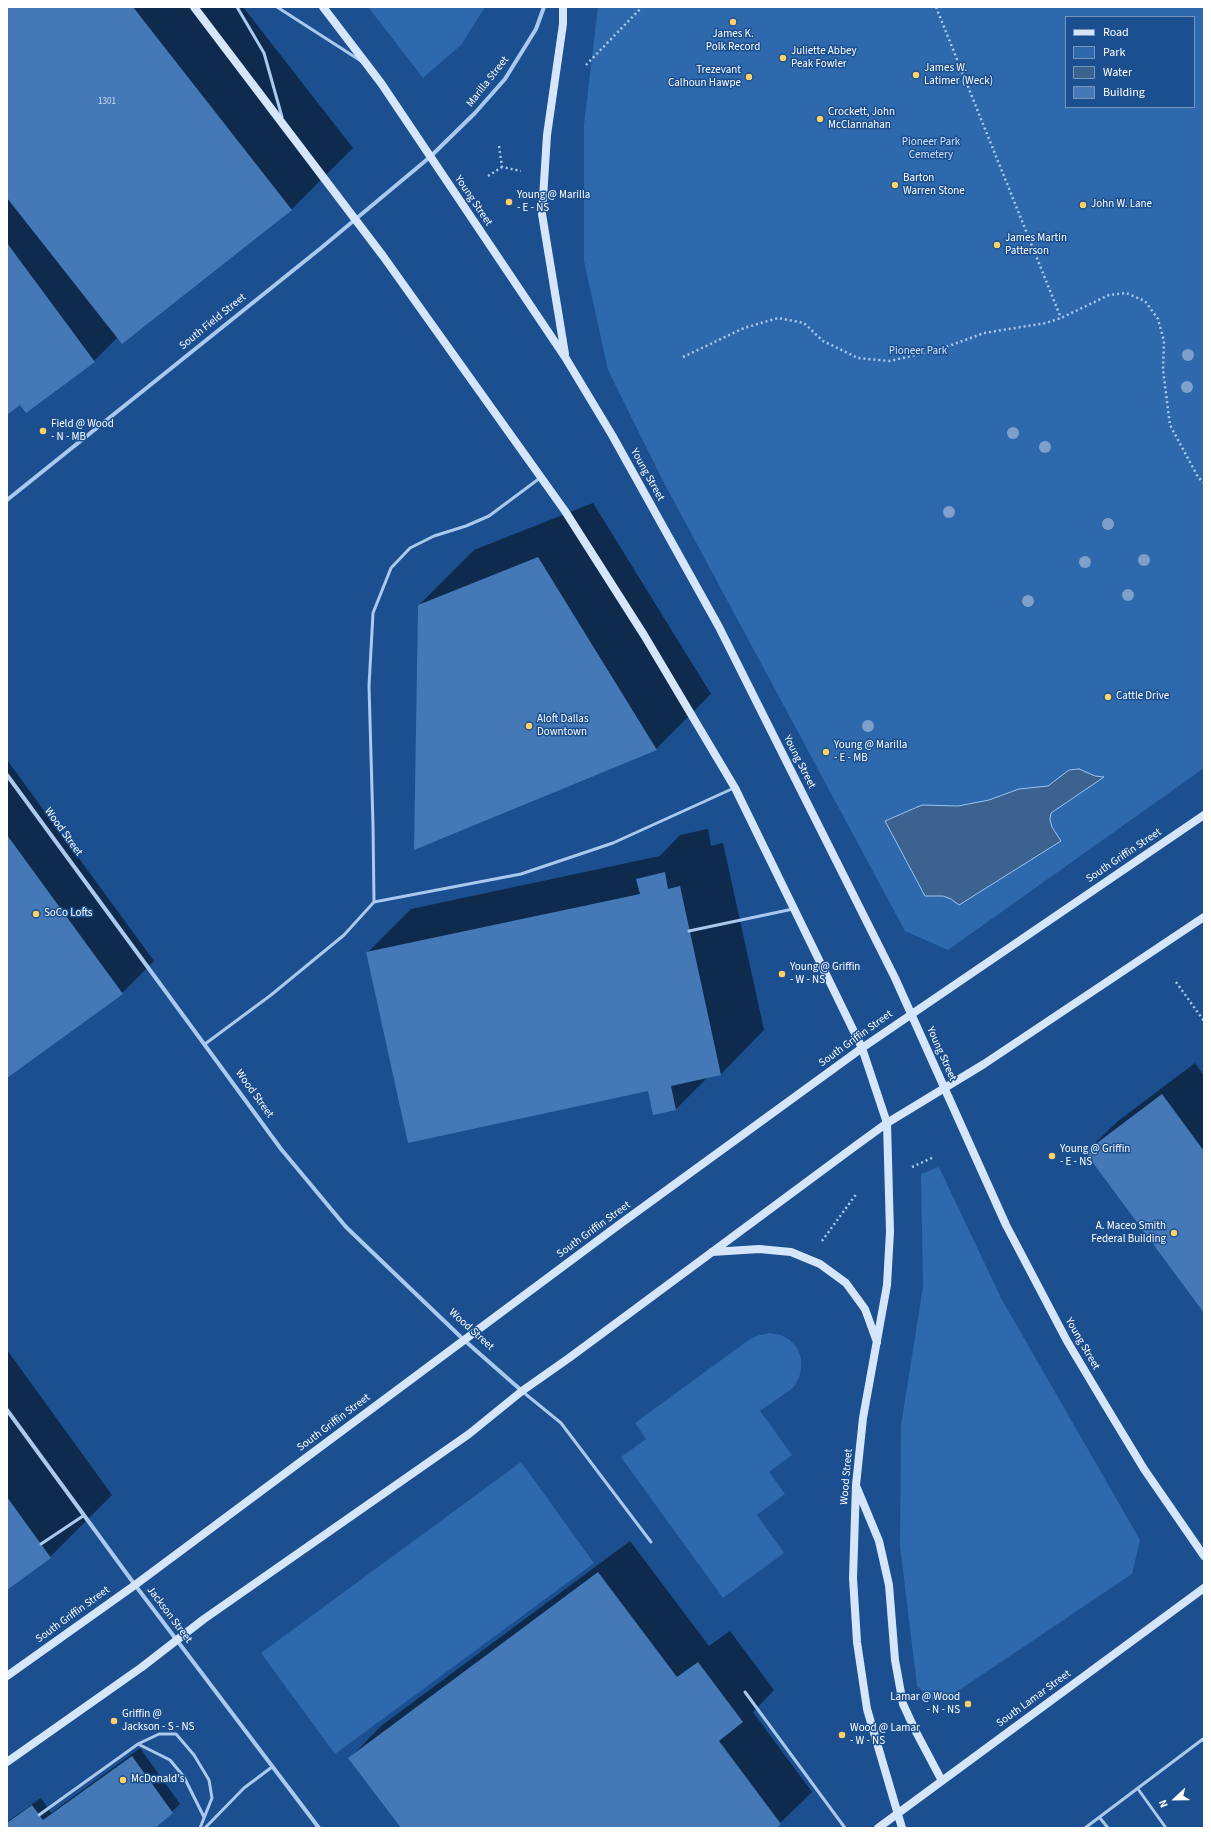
<!DOCTYPE html>
<html>
<head>
<meta charset="utf-8">
<style>
  body { margin:0 }
  #map { position:relative; width:1211px; height:1835px; overflow:hidden; background:#1b4f8f; font-family:"Source Sans 3",sans-serif }
  canvas { display:block }
  .frame { position:absolute; inset:0; border:8px solid #fff; pointer-events:none }
  .legend { position:absolute; left:1065px; top:16px; width:130px; height:92px; box-sizing:border-box; background:#1b4f8f; border:1px solid #7695bc; margin:0; padding:5px 7px; list-style:none; font-size:12px; color:#fff }
  .legend li { display:flex; align-items:center; gap:8px; height:20px }
  .legend b { width:20px; border:1px solid #7695bc }
  .north { position:absolute; left:1155px; top:1779px; width:40px; height:40px; -webkit-text-stroke:3px #1b4f8f; paint-order:stroke; rotate:248deg; font-size:11px; font-weight:700; line-height:16px; text-align:center; color:#fff }
  .north::after { content:''; display:block; margin:auto; width:14px; height:18px; background:#fff; clip-path:polygon(50% 0,100% 100%,50% 72%,0 100%) }
</style>
</head>
<body>
<div id="map">
<canvas width="1211" height="1835"></canvas>
<div class="frame"></div>
<ul class="legend">
<li><b style="height:5px;background:#d6e6fa"></b>Road</li>
<li><b style="height:11px;background:#2e69ad"></b>Park</li>
<li><b style="height:11px;background:#3c6290"></b>Water</li>
<li><b style="height:11px;background:#4478b7"></b>Building</li>
</ul>
<div class="north">N</div>
</div>
<script>
const ctx = document.querySelector('canvas').getContext('2d');
ctx.lineJoin = 'round';
function fill(path, color) { ctx.fillStyle = color; ctx.fill(path, 'evenodd'); }
const toPath = rows => new Path2D(rows.map(r => 'M' + r).join(''));
function strokePath(path, color, width, dash) { ctx.strokeStyle = color; ctx.lineWidth = width; ctx.lineCap = dash ? 'butt' : 'round'; ctx.setLineDash(dash || []); ctx.stroke(path); }
function write(font, color, halo, rows, align = 'center') {
  ctx.font = font + ' "Source Sans 3",sans-serif'; ctx.lineWidth = 3; ctx.setLineDash([]); ctx.textBaseline = 'middle'; ctx.strokeStyle = halo; ctx.fillStyle = color; for (const [text, x, y, turn = 0] of rows) {
    ctx.save(); ctx.translate(x, y); ctx.rotate((+turn || 0) * Math.PI / 180); ctx.textAlign = isNaN(turn) ? turn : align; if (halo) ctx.strokeText(text, 0, 0); ctx.fillText(text, 0, 0); ctx.restore();
  }
}
fill(toPath([
  [368,7,485,7,461,45,423,78],
  [598,7,1204,7,1204,768,948,950,905,931,663,481,608,370,584,261,584,124],
  [1066,17,1194,17,1194,107,1066,107],
  [939,1167,1001,1298,1140,1540,1132,1574,946,1699,933,1701,917,1686,900,1546,901,1425,923,1287,921,1174],
  [770,1333,781,1335,790,1340,797,1348,801,1358,801,1369,799,1378,793,1388,760,1411,792,1455,769,1472,785,1494,757,1515,784,1553,723,1598,621,1457,646,1439,635,1423,750,1339,760,1335],
  [521,1462,594,1563,335,1754,261,1653]
]), '#2e69ad');
const water = toPath([
  [1079,769,1095,776,1104,777,1051,813,1050,820,1052,827,1061,841,959,905,951,899,943,896,925,896,885,821,922,805,958,806,989,800,1019,789,1048,786,1069,770,1079,769]
]);
fill(water, '#3c6290');
strokePath(water, '#9cc4f0', 1);
fill(toPath([
  [7,7,243,7,353,148,291,210,118,337,94,361,26,412,20,404,7,414],
  [593,503,711,694,656,749,419,605,474,550],
  [7,760,154,961,122,993,7,1077],
  [708,829,711,846,723,843,764,1030,721,1074,709,1076,676,1109,654,1114,649,1090,367,953,411,909,660,856,680,835],
  [1195,1063,1204,1076,1204,1311,1086,1152,1118,1121],
  [7,1350,112,1495,50,1557,7,1589],
  [630,1541,709,1646,730,1631,774,1690,753,1712,812,1792,775,1828,402,1828,350,1758,381,1726],
  [140,1748,180,1804,154,1828,7,1828,7,1822,41,1798,51,1813]
]), '#0007');
fill(toPath([
  [7,7,133,7,292,210,122,344,7,198],
  [7,243,95,362,26,413,20,405,7,415],
  [538,557,657,750,414,850,418,605],
  [7,835,123,994,7,1078],
  [665,872,668,889,680,886,721,1075,671,1086,676,1110,653,1115,648,1091,408,1143,366,952,640,894,636,879],
  [1162,1094,1204,1151,1204,1313,1085,1152],
  [7,1497,51,1558,7,1590],
  [598,1572,677,1677,698,1662,743,1722,719,1741,781,1824,776,1828,401,1828,348,1758],
  [132,1756,173,1813,155,1828,7,1828,7,1823,32,1805,43,1820]
]), '#4478b7');
strokePath(toPath([
  [936,7,1061,318],
  [586,65,642,7],
  [499,146,502,167,521,171],
  [488,176,502,167],
  [683,357,744,328,778,318,804,323,823,341,858,358,890,361,941,349,984,333,1046,323,1061,318,1109,295,1126,293,1145,301,1158,319,1164,341,1163,370,1170,425,1198,477,1204,483],
  [1176,982,1204,1021],
  [912,1167,934,1157],
  [822,1241,857,1193]
]), '#a9c9ee', 2.5, [2, 3]);
strokePath(toPath([
  [237,7,264,53,282,117],
  [277,7,361,61],
  [374,902,521,874,613,843,734,788],
  [689,931,793,909],
  [205,1044,271,995,344,935,374,902,373,825,369,686,373,613,391,568,410,548,434,536,466,526,489,516,540,478],
  [523,1392,561,1423,651,1542],
  [41,1544,83,1516],
  [745,1692,845,1828],
  [138,1744,170,1760,184,1777,204,1817],
  [1138,1789,1166,1828],
  [39,1815,138,1744,159,1734,176,1734,194,1755,209,1780,212,1798,200,1828],
  [1100,1818,1108,1828],
  [205,1828,244,1788,272,1767],
  [1085,1828,1203,1739,1204,1741]
]), '#a9c9ee', 3);
strokePath(toPath([
  [7,500,321,248,430,157,475,113,505,79,536,29,544,7],
  [7,775,281,1149,346,1227,464,1340,522,1391],
  [7,1410,135,1585,319,1828]
]), '#a9c9ee', 4);
strokePath(toPath([
  [194,7,383,256,565,511,644,635,735,788,862,1048,887,1123,890,1232,887,1285,863,1418,856,1485,853,1578,857,1642,867,1709,902,1828],
  [323,7,381,83,565,357,612,435,719,627,895,978,1006,1225,1067,1341,1104,1403,1144,1469,1204,1556],
  [563,7,563,24,547,135,542,214,565,354],
  [712,1252,759,1249,791,1252,820,1264,846,1283,865,1309,877,1342],
  [857,1488,879,1541,889,1585,895,1660,903,1704,915,1730,942,1781],
  [7,1676,135,1585,620,1224,862,1048,1204,815],
  [7,1762,142,1667,204,1619,469,1434,522,1391,569,1358,854,1147,887,1123,984,1064,1204,917],
  [878,1828,1204,1588]
]), '#d6e6fa', 8);
ctx.fillStyle = '#7ea0ca';
for (const [x, y] of [
  [1188,355],
  [1187,387],
  [1013,433],
  [1045,447],
  [949,512],
  [1108,524],
  [1144,560],
  [1085,562],
  [1128,595],
  [1028,601],
  [868,726]
]) { ctx.beginPath(); ctx.arc(x, y, 6, 0, 2 * Math.PI); ctx.fill(); }
for (const [x, y, r, color] of [
  [733,22,4,"#ffd166"],
  [783,58,4,"#ffd166"],
  [916,75,4,"#ffd166"],
  [749,77,4,"#ffd166"],
  [820,119,4,"#ffd166"],
  [895,185,4,"#ffd166"],
  [509,202,4,"#ffd166"],
  [1083,205,4,"#ffd166"],
  [997,245,4,"#ffd166"],
  [43,431,4,"#ffd166"],
  [1108,697,4,"#ffd166"],
  [529,726,4,"#ffd166"],
  [826,752,4,"#ffd166"],
  [36,914,4,"#ffd166"],
  [782,974,4,"#ffd166"],
  [1052,1156,4,"#ffd166"],
  [1174,1233,4,"#ffd166"],
  [968,1704,4,"#ffd166"],
  [114,1721,4,"#ffd166"],
  [842,1735,4,"#ffd166"],
  [123,1780,4,"#ffd166"]
]) { const dot = new Path2D(); dot.arc(x, y, r, 0, 2 * Math.PI); ctx.fillStyle = color; ctx.fill(dot); strokePath(dot, '#1b4f8f', 1.5); }
write('9px', '#d0dded', null, [
  ["1301",107,102]
]);
write('11px', '#fff', '#1b4f8f', [
  ["James K.",733,35,"center"],
  ["Polk Record",733,48,"center"],
  ["Juliette Abbey",791,52],
  ["Peak Fowler",791,65],
  ["James W.",924,69],
  ["Latimer (Weck)",924,82],
  ["Trezevant",741,71,"right"],
  ["Calhoun Hawpe",741,84,"right"],
  ["Crockett, John",828,113],
  ["McClannahan",828,126],
  ["Barton",903,179],
  ["Warren Stone",903,192],
  ["Young @ Marilla",517,196],
  ["- E - NS",517,209],
  ["John W. Lane",1091,205],
  ["James Martin",1005,239],
  ["Patterson",1005,252],
  ["Field @ Wood",51,425],
  ["- N - MB",51,438],
  ["Cattle Drive",1116,697],
  ["Aloft Dallas",537,720],
  ["Downtown",537,733],
  ["Young @ Marilla",834,746],
  ["- E - MB",834,759],
  ["SoCo Lofts",44,914],
  ["Young @ Griffin",790,968],
  ["- W - NS",790,981],
  ["Young @ Griffin",1060,1150],
  ["- E - NS",1060,1163],
  ["A. Maceo Smith",1166,1227,"right"],
  ["Federal Building",1166,1240,"right"],
  ["Lamar @ Wood",960,1698,"right"],
  ["- N - NS",960,1711,"right"],
  ["Griffin @",122,1715],
  ["Jackson - S - NS",122,1728],
  ["Wood @ Lamar",850,1729],
  ["- W - NS",850,1742],
  ["McDonald's",131,1780]
], 'left');
write('11px', '#fff', '#1b4f8f', [
  ["Marilla Street",488,82,-52],
  ["Young Street",473,201,56],
  ["South Field Street",213,322,-39],
  ["Young Street",647,475,61],
  ["Young Street",799,762,63],
  ["Wood Street",63,832,54],
  ["South Griffin Street",1124,856,-34],
  ["South Griffin Street",856,1039,-36],
  ["Young Street",941,1054,66],
  ["Wood Street",254,1094,54],
  ["South Griffin Street",594,1230,-36],
  ["Wood Street",471,1330,42],
  ["Young Street",1082,1344,60],
  ["South Griffin Street",334,1423,-37],
  ["Wood Street",847,1477,-85],
  ["South Griffin Street",73,1615,-36],
  ["Jackson Street",169,1615,53],
  ["South Lamar Street",1034,1699,-36]
]);
write('11px', '#cfe3fa', '#1b4f8f', [
  ["Pioneer Park",931,143],
  ["Cemetery",931,156],
  ["Pioneer Park",918,352]
]);
</script>
</body>
</html>
